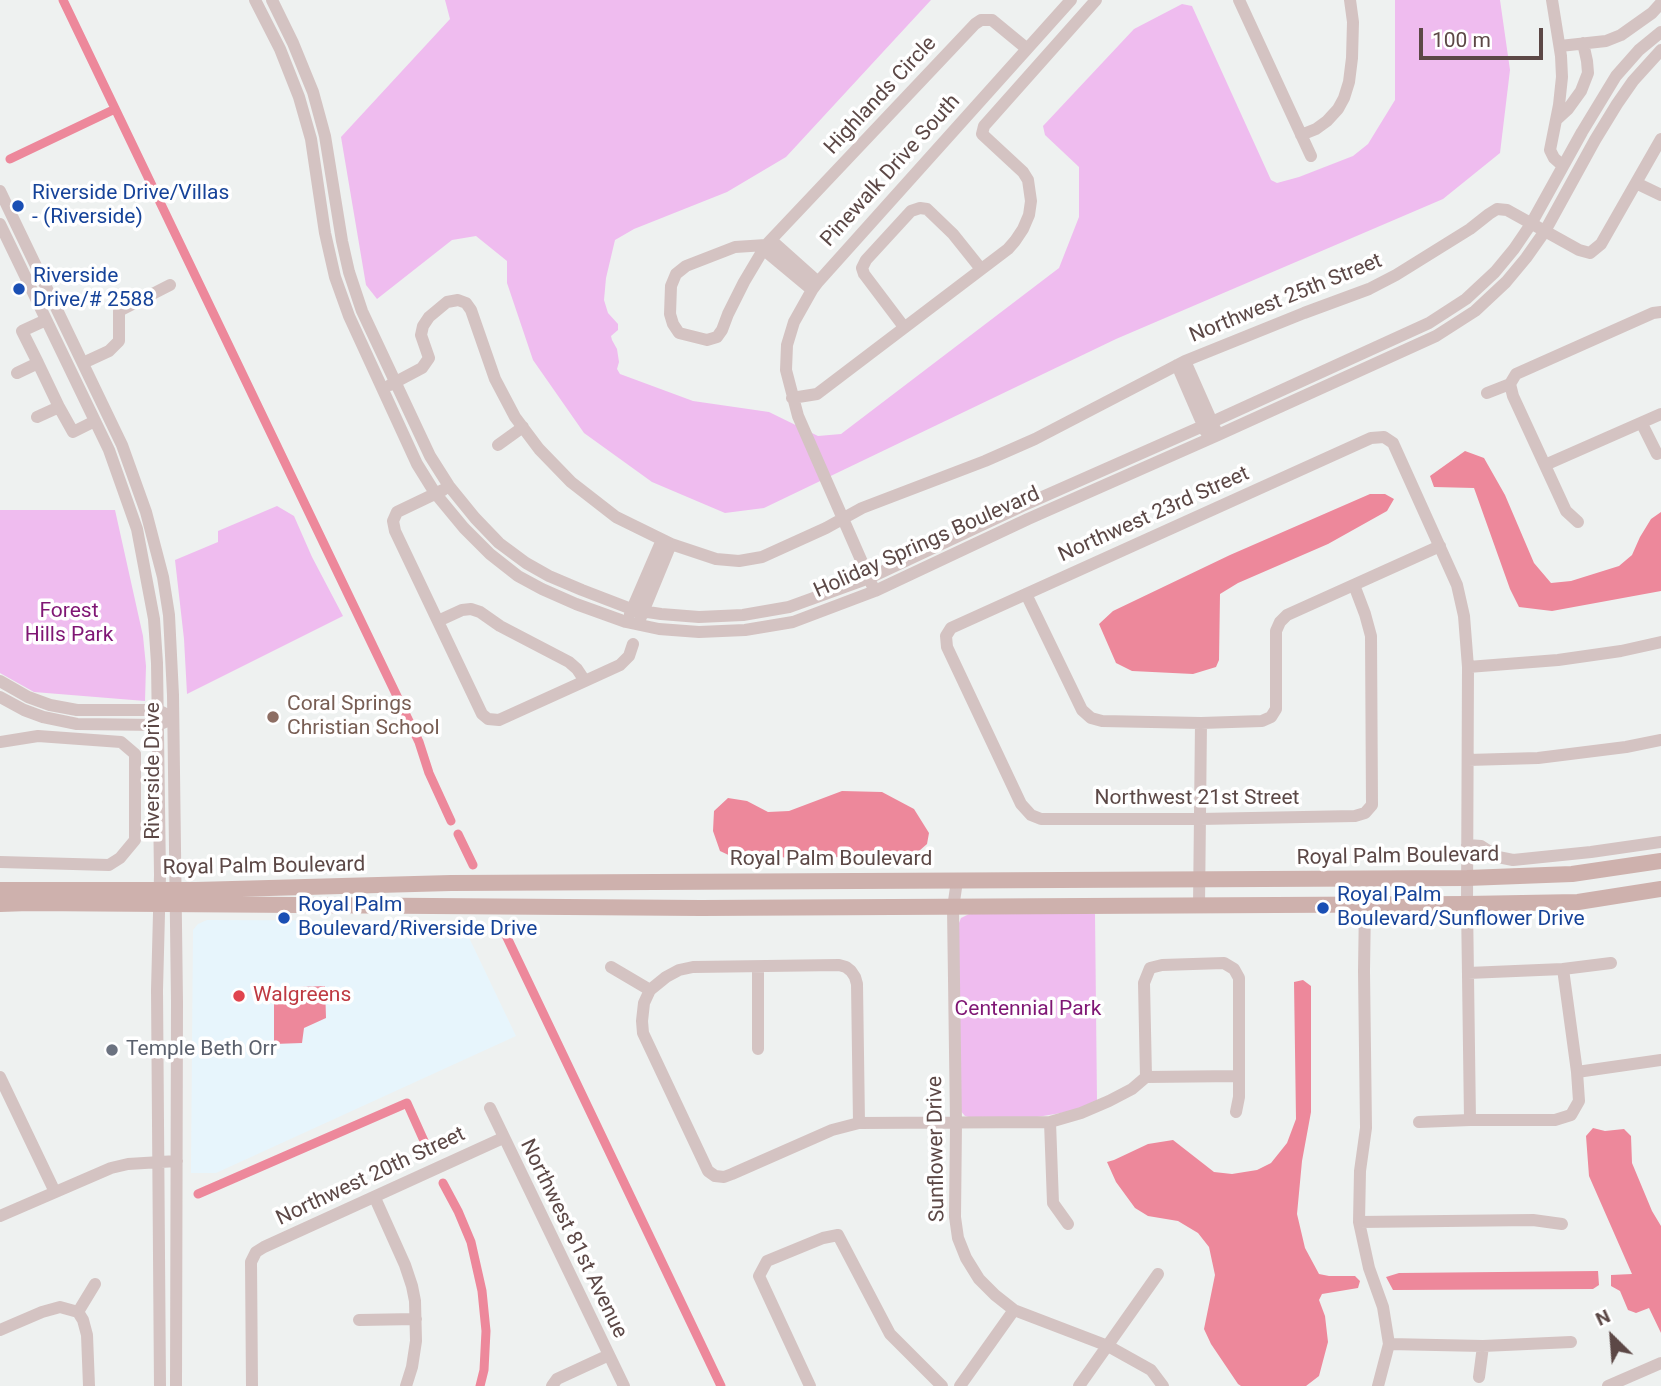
<!DOCTYPE html>
<html>
<head>
<meta charset="utf-8">
<style>
  body { margin:0 }
  #map { position:relative; width:1661px; height:1386px; overflow:hidden; background:#eef1f0; font-family:Roboto,sans-serif }
  canvas { display:block }
  .north { position:absolute; left:1577px; top:1302px; width:70px; height:70px; -webkit-text-stroke:5px #fff; paint-order:stroke; rotate:335deg; font-size:19px; font-weight:700; line-height:28px; text-align:center; color:#5c4846 }
  .north::after { content:''; display:block; margin:auto; width:24px; height:32px; background:#5c4846; clip-path:polygon(50% 0,100% 100%,50% 72%,0 100%) }
  .scale { position:absolute; left:1419px; top:28px; width:124px; height:32px; box-sizing:border-box; border:4px solid #5c4846; border-top:0; padding-left:9px; font-size:21px; line-height:24px; white-space:nowrap; color:#5c4846; -webkit-text-stroke:5px #fff; paint-order:stroke }
</style>
</head>
<body>
<div id="map">
<canvas width="1661" height="1386"></canvas>
<div class="north">N</div>
<div class="scale">100 m</div>
</div>
<script>
const ctx = document.querySelector('canvas').getContext('2d');
ctx.lineJoin = 'round';
function fill(path, color) { ctx.fillStyle = color; ctx.fill(path, 'evenodd'); }
const toPath = rows => new Path2D(rows.map(r => 'M' + r).join(''));
function strokePath(path, color, width, dash) { ctx.strokeStyle = color; ctx.lineWidth = width; ctx.lineCap = dash ? 'butt' : 'round'; ctx.setLineDash(dash || []); ctx.stroke(path); }
function write(font, color, halo, rows, align = 'center') {
  ctx.font = font + ' Roboto,sans-serif'; ctx.lineWidth = 7; ctx.setLineDash([]); ctx.textBaseline = 'middle'; ctx.strokeStyle = halo; ctx.fillStyle = color; for (const [text, x, y, turn = 0] of rows) {
    ctx.save(); ctx.translate(x, y); ctx.rotate((+turn || 0) * Math.PI / 180); ctx.textAlign = isNaN(turn) ? turn : align; if (halo) ctx.strokeText(text, 0, 0); ctx.fillText(text, 0, 0); ctx.restore();
  }
}
fill(toPath([
  [207,920,461,921,516,1036,216,1173,191,1173,193,930,198,924]
]), '#e7f5fc');
fill(toPath([
  [445,0,931,0,786,157,727,192,634,229,615,240,606,278,604,300,608,313,618,324,618,330,611,336,612,340,617,349,619,362,617,369,620,374,693,401,769,412,818,436,841,434,1059,268,1079,217,1079,167,1045,135,1043,126,1134,29,1182,4,1192,6,1271,180,1277,183,1299,177,1353,156,1368,144,1395,100,1395,0,1500,0,1510,70,1500,153,1443,199,1116,339,764,508,725,513,652,482,584,433,533,360,507,283,507,261,476,236,452,240,377,299,366,285,341,137,450,19],
  [277,506,294,516,312,557,343,616,187,694,184,639,175,560,218,542,218,531],
  [0,510,115,510,143,636,146,666,145,701,34,692,0,673],
  [969,914,1095,914,1097,1102,1067,1112,1037,1117,972,1118,965,1116,959,1109,959,923,961,918]
]), '#efbcef');
fill(toPath([
  [1465,451,1484,458,1505,495,1534,563,1551,583,1571,581,1619,566,1632,555,1640,537,1651,519,1661,512,1661,591,1552,611,1519,607,1510,589,1474,488,1434,487,1430,476],
  [1370,494,1385,494,1394,499,1387,511,1328,544,1238,583,1220,594,1219,660,1216,667,1193,674,1132,671,1116,663,1099,624,1113,611,1230,555],
  [842,791,882,792,914,809,929,833,927,844,919,851,907,856,889,859,844,856,825,859,801,860,768,855,737,859,720,851,713,831,714,811,728,798,747,801,768,812,789,811],
  [1303,980,1311,986,1311,1112,1302,1161,1297,1214,1305,1248,1319,1274,1329,1276,1355,1276,1360,1281,1358,1288,1322,1294,1319,1300,1325,1316,1328,1342,1319,1376,1306,1386,1241,1386,1238,1384,1211,1344,1204,1329,1215,1275,1209,1247,1198,1233,1178,1221,1148,1216,1135,1208,1116,1182,1107,1162,1114,1160,1148,1144,1173,1140,1214,1172,1232,1174,1257,1170,1271,1163,1287,1143,1296,1119,1294,982],
  [325,986,326,1018,304,1028,302,1043,274,1044,274,988],
  [1593,1128,1605,1131,1624,1129,1631,1136,1632,1163,1652,1211,1661,1226,1661,1333,1649,1308,1636,1313,1628,1310,1620,1291,1611,1286,1611,1275,1632,1274,1589,1176,1586,1136],
  [1598,1271,1599,1285,1593,1289,1393,1290,1386,1277,1399,1273]
]), '#ed889b');
strokePath(toPath([
  [63,0,419,742,429,773,451,821],
  [10,159,115,109],
  [458,834,473,865],
  [502,927,721,1386],
  [443,1183,458,1211,471,1242,482,1291,486,1331,484,1370,480,1386],
  [198,1194,407,1103,429,1152]
]), '#ed889b', 9);
strokePath(toPath([
  [255,0,280,49,299,97,311,139,325,233,335,277,349,316,417,464,435,493,464,528,490,554,518,576,542,589,576,604,626,622,659,629,699,632,745,630,793,622,875,591,1028,519,1218,435,1436,336,1475,311,1506,282,1526,258,1545,231,1595,140,1617,104,1633,81,1661,50],
  [272,0,293,43,313,92,325,136,342,241,349,272,362,311,430,456,449,486,475,518,499,543,526,563,549,576,582,590,634,610,661,614,699,617,743,615,789,607,869,578,1022,506,1212,422,1429,323,1466,299,1495,272,1514,249,1531,224,1582,132,1616,76,1639,50,1661,32],
  [1239,0,1311,156],
  [1552,0,1561,56,1562,77,1559,105,1550,150,1554,158,1563,166],
  [1560,46,1606,41,1621,35,1652,13,1661,3],
  [1556,120,1568,109,1581,91,1588,73,1587,61,1583,43],
  [1301,135,1316,129,1327,121,1338,109,1344,98,1349,82,1352,58,1353,22,1350,0],
  [1636,183,1661,195],
  [0,191,122,445,146,512,163,577,169,615,173,695,177,1002,176,1386],
  [0,224,109,450,137,529,154,619,157,663,160,875,157,990,160,1386],
  [771,240,818,282],
  [766,245,735,247,686,266,676,274,671,286,670,314,673,324,679,333,707,340,717,337,722,330,728,314,744,282,766,245,975,24,981,20,992,20,1026,48],
  [764,250,812,290],
  [904,327,864,274,862,268,866,260,911,211,920,208,927,209,953,234,981,269],
  [1185,361,1215,429],
  [83,363,109,351,119,341,119,311,170,285],
  [1177,365,1206,432],
  [17,373,38,363,22,331,46,320],
  [1510,384,1513,396,1566,511,1578,522],
  [390,385,422,368,429,358,421,335,423,326,429,317,447,302,458,300,466,303,471,310,495,379,515,417,539,449,571,482,616,517,671,544,716,559,739,561,762,557,826,528,862,508,985,461,1035,439,1185,361,1304,313,1369,289,1396,275,1470,229,1489,214,1497,209,1507,210,1579,250,1590,253,1601,244,1661,139],
  [1487,393,1510,384,1516,374,1653,313,1661,312],
  [792,398,817,394,1008,249,1015,241,1023,229,1029,215,1031,201,1028,180,1023,172,982,134,984,126,1096,0],
  [59,407,73,432,95,421],
  [37,417,59,407,38,363],
  [1642,424,1657,454],
  [498,445,523,427],
  [1545,465,1661,414],
  [443,490,397,512,393,521,395,531,482,714,488,719,499,720,585,681,620,665,629,656,633,644],
  [872,585,798,416,786,370,787,345,794,322,812,290,818,282,1071,0],
  [1354,585,1365,614,1371,636,1372,805,1365,813,1355,816,1200,819,1041,819,1031,815,1021,804,947,647,946,636,951,628,1371,438,1384,437,1393,443,1457,585,1464,616,1468,667,1467,904,1470,1120],
  [1026,594,1082,710,1091,718,1102,721,1201,723,1262,721,1271,717,1276,709,1276,631,1280,622,1287,615,1440,546],
  [630,614,662,540],
  [641,617,671,544],
  [438,621,462,610,471,609,480,612,500,626,569,662,577,669,585,681],
  [1468,667,1558,660,1621,651,1661,642],
  [0,681,28,697,50,705,77,710,158,710,164,713],
  [0,697,24,710,43,717,77,724,158,725,165,722],
  [0,742,38,736,121,742,135,754,135,840,120,858,109,865,0,862],
  [1468,760,1538,758,1626,747,1661,740],
  [1467,845,1481,846,1498,857,1513,860,1591,852,1661,842],
  [957,881,953,908,956,1123,955,1217,958,1238,966,1258,979,1279,995,1295,1014,1310,1108,1346,1151,1370,1163,1386],
  [1365,904,1364,971,1366,1128,1360,1171,1359,1222,1369,1268,1383,1307,1389,1344,1378,1386],
  [1199,905,1201,723],
  [611,967,650,990],
  [758,967,758,1049],
  [1563,969,1577,1072],
  [1468,973,1563,969,1611,963],
  [0,1077,55,1192],
  [1146,1077,1144,983,1150,968,1162,965,1224,963,1234,969,1239,978,1239,1097,1236,1112],
  [490,1108,624,1386],
  [1050,1122,1053,1203,1068,1224],
  [1419,1122,1470,1120,1555,1120,1571,1115,1579,1101,1577,1072,1661,1060],
  [859,1123,857,984,855,977,851,971,846,967,839,965,693,967,679,970,666,977,650,990,644,1003,642,1021,643,1033,708,1171,715,1176,724,1177,732,1174,832,1130,859,1123,1050,1122,1081,1113,1109,1101,1132,1089,1146,1077,1239,1076],
  [375,1198,405,1265,412,1286,415,1301,416,1341,412,1367,406,1386],
  [0,1216,111,1168,128,1164,177,1161],
  [1359,1222,1533,1220,1562,1224],
  [78,1312,83,1320,87,1335,89,1386],
  [78,1312,95,1284],
  [359,1320,416,1319],
  [0,1330,42,1312,60,1307,78,1312],
  [1389,1344,1483,1346,1571,1342],
  [1479,1377,1483,1346],
  [252,1386,251,1262,256,1252,264,1247,503,1138],
  [552,1386,557,1379,609,1355],
  [810,1386,759,1276,767,1261,823,1238,838,1235,890,1334,942,1386],
  [960,1386,1014,1310],
  [1079,1386,1158,1274],
  [1608,1386,1661,1363]
]), '#d4c3c2', 12);
strokePath(toPath([
  [0,890,196,890,451,883,1467,878,1572,874,1661,861],
  [0,904,29,903,701,908,1467,904,1578,902,1661,889]
]), '#ceb1ad', 16);
for (const [x, y, r, color] of [
  [18,206,7,"#1a4fb4"],
  [19,289,7,"#1a4fb4"],
  [273,717,7,"#8d6e63"],
  [1323,908,7,"#1a4fb4"],
  [284,918,7,"#1a4fb4"],
  [239,996,7,"#e0444e"],
  [112,1050,7,"#6b7280"]
]) { const dot = new Path2D(); dot.arc(x, y, r, 0, 2 * Math.PI); ctx.fillStyle = color; ctx.fill(dot); strokePath(dot, '#fff', 2.5); }
write('21px', '#5c4846', '#fff', [
  ["Highlands Circle",881,96,-47],
  ["Pinewalk Drive South",891,171,-48],
  ["Northwest 25th Street",1286,299,-22],
  ["Northwest 23rd Street",1154,515,-24],
  ["Holiday Springs Boulevard",927,543,-24],
  ["Riverside Drive",154,771,-90],
  ["Northwest 21st Street",1197,799],
  ["Royal Palm Boulevard",1398,857,-1],
  ["Royal Palm Boulevard",831,860],
  ["Royal Palm Boulevard",264,867,-1],
  ["Sunflower Drive",937,1149,-91],
  ["Northwest 20th Street",371,1177,-25],
  ["Northwest 81st Avenue",573,1239,64]
]);
write('21px', '#164399', '#fff', [
  ["Riverside Drive/Villas",32,194],
  ["- (Riverside)",32,218],
  ["Riverside",33,277],
  ["Drive/# 2588",33,301],
  ["Royal Palm",1337,896],
  ["Boulevard/Sunflower Drive",1337,920],
  ["Royal Palm",298,906],
  ["Boulevard/Riverside Drive",298,930]
], 'left');
write('21px', '#7f1674', '#fff', [
  ["Forest",69,612],
  ["Hills Park",69,636],
  ["Centennial Park",1028,1010]
]);
write('21px', '#785e54', '#fff', [
  ["Coral Springs",287,705],
  ["Christian School",287,729]
], 'left');
write('21px', '#be3a42', '#fff', [
  ["Walgreens",253,996]
], 'left');
write('21px', '#5b616d', '#fff', [
  ["Temple Beth Orr",126,1050]
], 'left');
</script>
</body>
</html>
